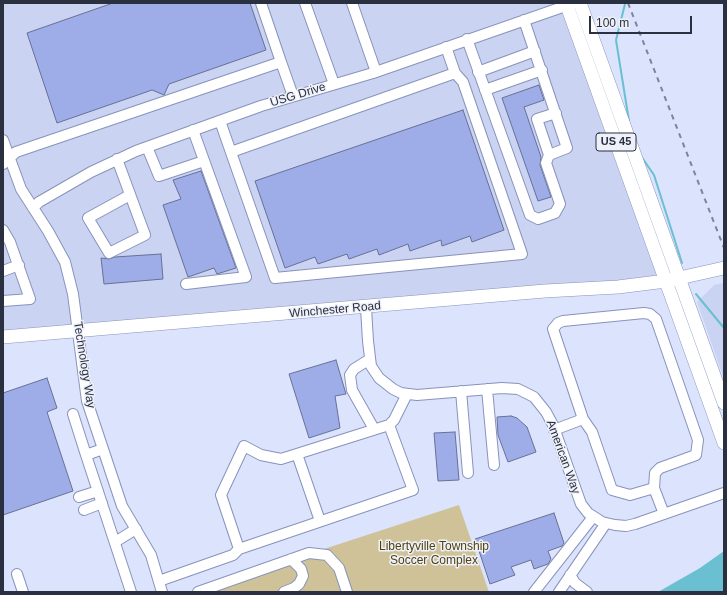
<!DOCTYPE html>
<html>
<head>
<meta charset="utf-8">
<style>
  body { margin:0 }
  #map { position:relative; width:727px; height:595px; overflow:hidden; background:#dbe3fd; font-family:Arial,sans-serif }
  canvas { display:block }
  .frame { position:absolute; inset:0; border:4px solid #2b3040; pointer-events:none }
  .scale { position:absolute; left:589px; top:16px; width:103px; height:18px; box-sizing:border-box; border:2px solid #2b3040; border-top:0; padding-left:5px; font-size:12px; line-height:14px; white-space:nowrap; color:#2b3040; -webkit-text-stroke:3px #eef1f9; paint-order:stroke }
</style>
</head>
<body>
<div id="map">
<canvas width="727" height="595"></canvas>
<div class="frame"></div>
<div class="scale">100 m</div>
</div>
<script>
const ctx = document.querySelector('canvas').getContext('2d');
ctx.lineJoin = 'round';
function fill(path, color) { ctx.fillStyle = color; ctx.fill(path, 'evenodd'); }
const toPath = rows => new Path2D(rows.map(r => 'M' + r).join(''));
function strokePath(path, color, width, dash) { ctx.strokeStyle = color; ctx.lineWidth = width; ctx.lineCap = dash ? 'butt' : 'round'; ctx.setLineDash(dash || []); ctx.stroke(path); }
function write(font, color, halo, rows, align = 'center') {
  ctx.font = font + ' Arial,sans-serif'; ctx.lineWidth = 3; ctx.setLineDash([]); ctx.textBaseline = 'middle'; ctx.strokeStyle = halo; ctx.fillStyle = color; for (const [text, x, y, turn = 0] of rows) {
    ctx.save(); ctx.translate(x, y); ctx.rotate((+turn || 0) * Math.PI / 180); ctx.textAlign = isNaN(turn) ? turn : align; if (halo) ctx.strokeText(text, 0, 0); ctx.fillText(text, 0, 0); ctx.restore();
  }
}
fill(toPath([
  [3,3,576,3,672,277,3,337],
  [724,283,724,379,697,302,714,285]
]), '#cad3f1');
fill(toPath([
  [459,505,489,592,192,592]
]), '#cfc299');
fill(toPath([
  [724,551,724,592,658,592,700,568]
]), '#6abfd0');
strokePath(toPath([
  [625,4,616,40,629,121],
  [641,156,654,175,682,263],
  [696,294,724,328]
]), '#6abfd0', 2);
const building = toPath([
  [113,3,250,3,266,50,169,84,164,95,152,90,57,123,27,33,113,3],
  [539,85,544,100,524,107,541,157,540,165,551,197,538,201,502,98,539,85],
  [463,110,504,230,472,242,470,236,442,246,441,240,410,251,408,244,379,255,377,249,349,259,347,254,318,264,315,257,285,268,255,181,463,110],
  [201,171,236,268,217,274,214,268,188,277,163,205,181,199,173,180,201,171],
  [161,254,163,279,104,284,101,258,109,259,115,257,161,254],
  [336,360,346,394,335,396,340,428,309,438,289,374,336,360],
  [47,378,57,408,47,412,73,491,3,515,3,393,47,378],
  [511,416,517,418,527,427,536,452,508,462,498,435,497,417,511,416],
  [455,432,459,480,438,481,434,433,455,432],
  [554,513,564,543,562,546,548,551,551,559,548,564,534,569,531,560,511,567,515,575,490,584,475,539,554,513]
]);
fill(building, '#9eade8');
strokePath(building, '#677197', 1);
const minor = toPath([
  [261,3,281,62],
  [305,3,334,84],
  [352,3,376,72],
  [467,39,530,215,538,219,555,213,560,204,546,163,549,155,567,148,524,20],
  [478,72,535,51],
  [485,90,542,70],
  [220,121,275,278,522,254,463,82,455,73,446,47],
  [3,140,21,189,48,231,65,262,73,294,87,401,122,506,151,555,162,592],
  [147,147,159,176,204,161],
  [231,152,455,73],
  [549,155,537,119,556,113],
  [117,159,145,235,109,253,88,218,130,195],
  [3,164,16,152,281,62,293,96],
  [33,208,39,202,91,172,136,151,261,106,373,73,574,3],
  [3,230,10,242,30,299,3,301],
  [3,271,19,265],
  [186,284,246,277,193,130],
  [366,308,368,341,371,366,379,378,393,389,401,393,417,395,502,388,518,389,534,397,546,412,553,425,581,504,588,513,602,522,615,525,626,526,635,524,724,493],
  [370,359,354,369,350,375,352,390,374,429],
  [487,389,494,465],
  [461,391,468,473],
  [73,414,86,455,103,449],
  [389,425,413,490,239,549,221,495,244,446,261,455,281,459,389,425,394,420,407,394],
  [554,430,583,419],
  [297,454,320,521],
  [86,455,131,592],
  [654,488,655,473,660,468,696,455,698,440,656,319,650,314,644,313,563,321,558,323,553,329,583,419,592,432,612,490,630,495,654,488,664,514],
  [79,497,98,491],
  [84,510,102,503],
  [115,542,136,529],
  [17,574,23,592],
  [570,575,575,583,587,592],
  [159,581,233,555,239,549],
  [198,592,309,553,327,555,339,568,347,592],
  [284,592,294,588,299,584,303,576,301,569,291,559],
  [534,592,593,517],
  [559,592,606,523]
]);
const major = toPath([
  [566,3,724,443],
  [580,3,724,403],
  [3,337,545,291,618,287,666,281,724,268]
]);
strokePath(minor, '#8893bb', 12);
strokePath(major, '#8893bb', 14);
strokePath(minor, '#fff', 10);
strokePath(major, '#fff', 13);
strokePath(toPath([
  [628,3,724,248]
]), '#7e8599', 2, [5, 5]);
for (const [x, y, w] of [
  [616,142,40]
]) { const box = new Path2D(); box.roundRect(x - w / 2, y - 9, w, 18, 3); ctx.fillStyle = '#eef1f9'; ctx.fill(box); strokePath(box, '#2b3040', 1); }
write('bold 11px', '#2b3040', null, [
  ["US 45",616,142]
]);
write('12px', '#2b3040', '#eef1f9', [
  ["USG Drive",298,95,-17],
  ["Winchester Road",335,310,-5],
  ["Technology Way",84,365,81],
  ["American Way",563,457,70]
]);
write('12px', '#50420f', '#eef1f9', [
  ["Libertyville Township",434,547],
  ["Soccer Complex",434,561]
]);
</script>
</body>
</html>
